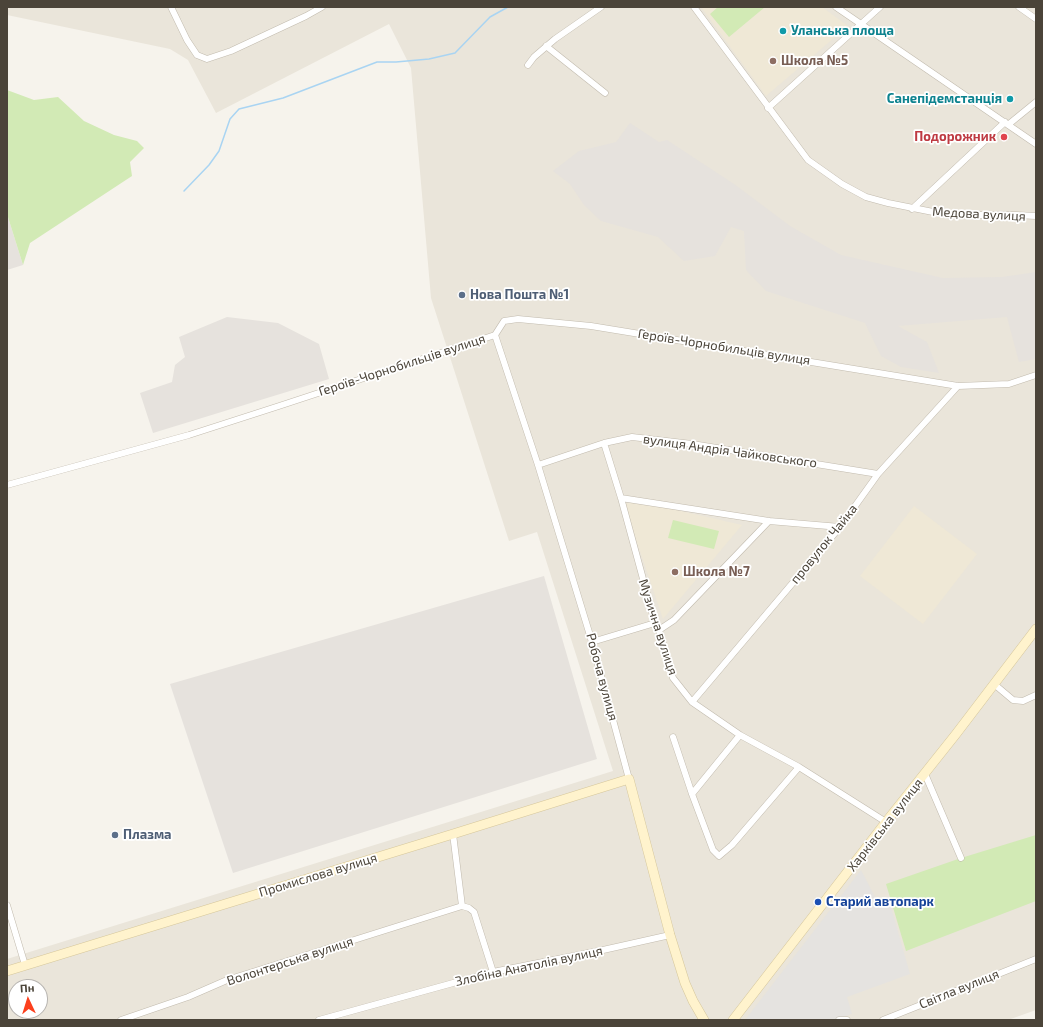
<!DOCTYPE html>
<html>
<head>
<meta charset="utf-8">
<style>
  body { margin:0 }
  #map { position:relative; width:1043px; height:1027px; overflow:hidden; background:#f6f3ec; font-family:"Exo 2",sans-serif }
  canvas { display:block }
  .frame { position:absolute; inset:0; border:8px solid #4b4439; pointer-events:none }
  .north { position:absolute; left:8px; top:979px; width:40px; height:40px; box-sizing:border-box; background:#fff; border:1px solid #b7b4b0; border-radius:50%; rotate:356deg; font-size:11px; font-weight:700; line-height:16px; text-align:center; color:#4b4439 }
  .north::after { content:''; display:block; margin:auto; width:14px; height:18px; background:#fc3f1d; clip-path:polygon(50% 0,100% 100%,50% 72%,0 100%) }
</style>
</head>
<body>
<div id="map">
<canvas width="1043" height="1027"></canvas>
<div class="frame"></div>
<div class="north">Пн</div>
</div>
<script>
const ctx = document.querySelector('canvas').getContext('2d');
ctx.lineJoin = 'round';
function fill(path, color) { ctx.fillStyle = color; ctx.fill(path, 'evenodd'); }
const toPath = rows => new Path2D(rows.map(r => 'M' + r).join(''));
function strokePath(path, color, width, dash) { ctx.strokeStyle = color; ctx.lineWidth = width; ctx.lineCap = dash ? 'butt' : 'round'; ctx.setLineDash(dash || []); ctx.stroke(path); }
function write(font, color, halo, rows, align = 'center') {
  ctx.font = font + ' "Exo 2",sans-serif'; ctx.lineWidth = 3.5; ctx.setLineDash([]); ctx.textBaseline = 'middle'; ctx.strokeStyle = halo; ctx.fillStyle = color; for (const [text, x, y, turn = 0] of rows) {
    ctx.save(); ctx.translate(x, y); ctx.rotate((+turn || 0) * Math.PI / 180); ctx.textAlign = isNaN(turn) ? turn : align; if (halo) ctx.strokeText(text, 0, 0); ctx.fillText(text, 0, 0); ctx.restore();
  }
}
fill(toPath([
  [7,7,1036,7,1036,1010,1008,1020,7,1020,7,959,613,771,537,532,509,541,431,298,411,68,389,24,216,113,188,60,170,49,7,15],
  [16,987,40,987,40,1011,16,1011]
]), '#eae5da');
fill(toPath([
  [630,123,659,142,667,140,734,184,790,226,841,255,943,278,1002,277,1036,272,1036,359,1019,362,1007,317,898,326,927,342,939,373,901,367,881,356,865,323,766,291,746,270,744,231,731,227,715,256,684,261,658,237,601,221,584,205,570,184,553,171,579,151,616,142],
  [7,214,23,265,7,270],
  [227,317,278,323,319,344,329,379,153,433,140,393,172,382,175,365,185,357,179,337],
  [544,576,597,759,233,873,170,684]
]), '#e6e2dd');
fill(toPath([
  [701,7,822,7,848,26,766,96],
  [637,501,742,525,663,619,624,504],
  [914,506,977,554,923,624,860,576]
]), '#efe8d6');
fill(toPath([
  [718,7,765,7,729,37,710,14],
  [7,90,34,100,58,97,84,121,114,135,137,141,144,148,130,162,132,176,30,243,23,265,7,214],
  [673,520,719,531,714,549,668,538],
  [1036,835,1036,901,906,951,886,884,961,858]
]), '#d2eab5');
fill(toPath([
  [861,870,877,901,889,900,910,974,847,997,852,1014,834,1020,745,1020]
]), '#e5e3e0');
strokePath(toPath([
  [184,191,209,165,219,151,230,119,239,109,283,98,377,62,396,62,429,59,455,53,490,17,508,7]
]), '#a9d4f2', 1.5);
const street = toPath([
  [171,7,187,40,197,55,207,59,231,51,306,16,322,7],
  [694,7,808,160,842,184,866,197,888,203,948,215,1016,215,1036,216],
  [836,7,1036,144],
  [1019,7,1036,19],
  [546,46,605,93],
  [528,65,534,57,555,39,601,7],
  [768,108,880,7],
  [1009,124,1036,102],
  [912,209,1005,122],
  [495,335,538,465,592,642,629,779],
  [604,443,621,498,655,623,659,630,673,678,692,702,740,735,799,767,886,822],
  [538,465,604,443,632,437,692,444,878,474],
  [7,485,189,435,279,406,495,335,504,321,518,319,591,326,958,386,1009,384,1036,375],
  [621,498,769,521,840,527],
  [659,630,674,620,769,521],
  [592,642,655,623],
  [994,684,1013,700,1023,701,1036,695],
  [692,702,840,527,878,474,958,386],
  [673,737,692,794,713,850,719,856,732,845,799,767],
  [925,774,961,858],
  [692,794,740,735],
  [453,834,462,906,469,908,474,912,493,972],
  [7,905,25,965],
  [121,1020,188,997,227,980,462,906],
  [319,1020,493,972,603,950,670,935],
  [839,1020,847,1020],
  [883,1020,1036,959]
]);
const secondary = toPath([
  [7,971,453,834,629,779,670,935,685,983,693,1001,704,1020],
  [733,1020,886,822,956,734,1036,629]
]);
strokePath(street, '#c2bbae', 7);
strokePath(secondary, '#d6c79b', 10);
strokePath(street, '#fff', 6);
strokePath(secondary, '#fff3cd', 9);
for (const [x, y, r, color] of [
  [783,31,4,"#0f9aa8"],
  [773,61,4,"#8d6e63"],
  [1010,99,4,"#0f9aa8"],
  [1004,137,4,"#e0444e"],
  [462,295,4,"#5c6f8a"],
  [675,572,4,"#8d6e63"],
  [115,835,4,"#5c6f8a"],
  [818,902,4,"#1a4fb4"]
]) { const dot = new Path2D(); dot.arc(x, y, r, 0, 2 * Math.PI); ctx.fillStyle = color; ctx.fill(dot); strokePath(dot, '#fff', 1.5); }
write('bold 13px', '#0d838f', '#fff', [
  ["Уланська площа",791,31],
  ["Санепідемстанція",1002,99,"right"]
], 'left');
write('bold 13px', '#785e54', '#fff', [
  ["Школа №5",781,61],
  ["Школа №7",683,572]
], 'left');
write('bold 13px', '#be3a42', '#fff', [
  ["Подорожник",996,137]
], 'right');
write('13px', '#4b4439', '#fff', [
  ["Медова вулиця",979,214,3],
  ["Героїв-Чорнобильців вулиця",724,347,9],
  ["Героїв-Чорнобильців вулиця",402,365,-18],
  ["вулиця Андрія Чайковського",730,451,8],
  ["провулок Чайка",824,544,-51],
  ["Музична вулиця",658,627,72],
  ["Робоча вулиця",602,677,75],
  ["Харківська вулиця",885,825,-52],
  ["Промислова вулиця",318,875,-17],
  ["Волонтерська вулиця",290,961,-18],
  ["Злобіна Анатолія вулиця",529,966,-12],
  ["Світла вулиця",959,989,-22]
]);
write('bold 13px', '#4e5e75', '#fff', [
  ["Нова Пошта №1",470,295],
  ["Плазма",123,835]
], 'left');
write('bold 13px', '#164399', '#fff', [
  ["Старий автопарк",826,902]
], 'left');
</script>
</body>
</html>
